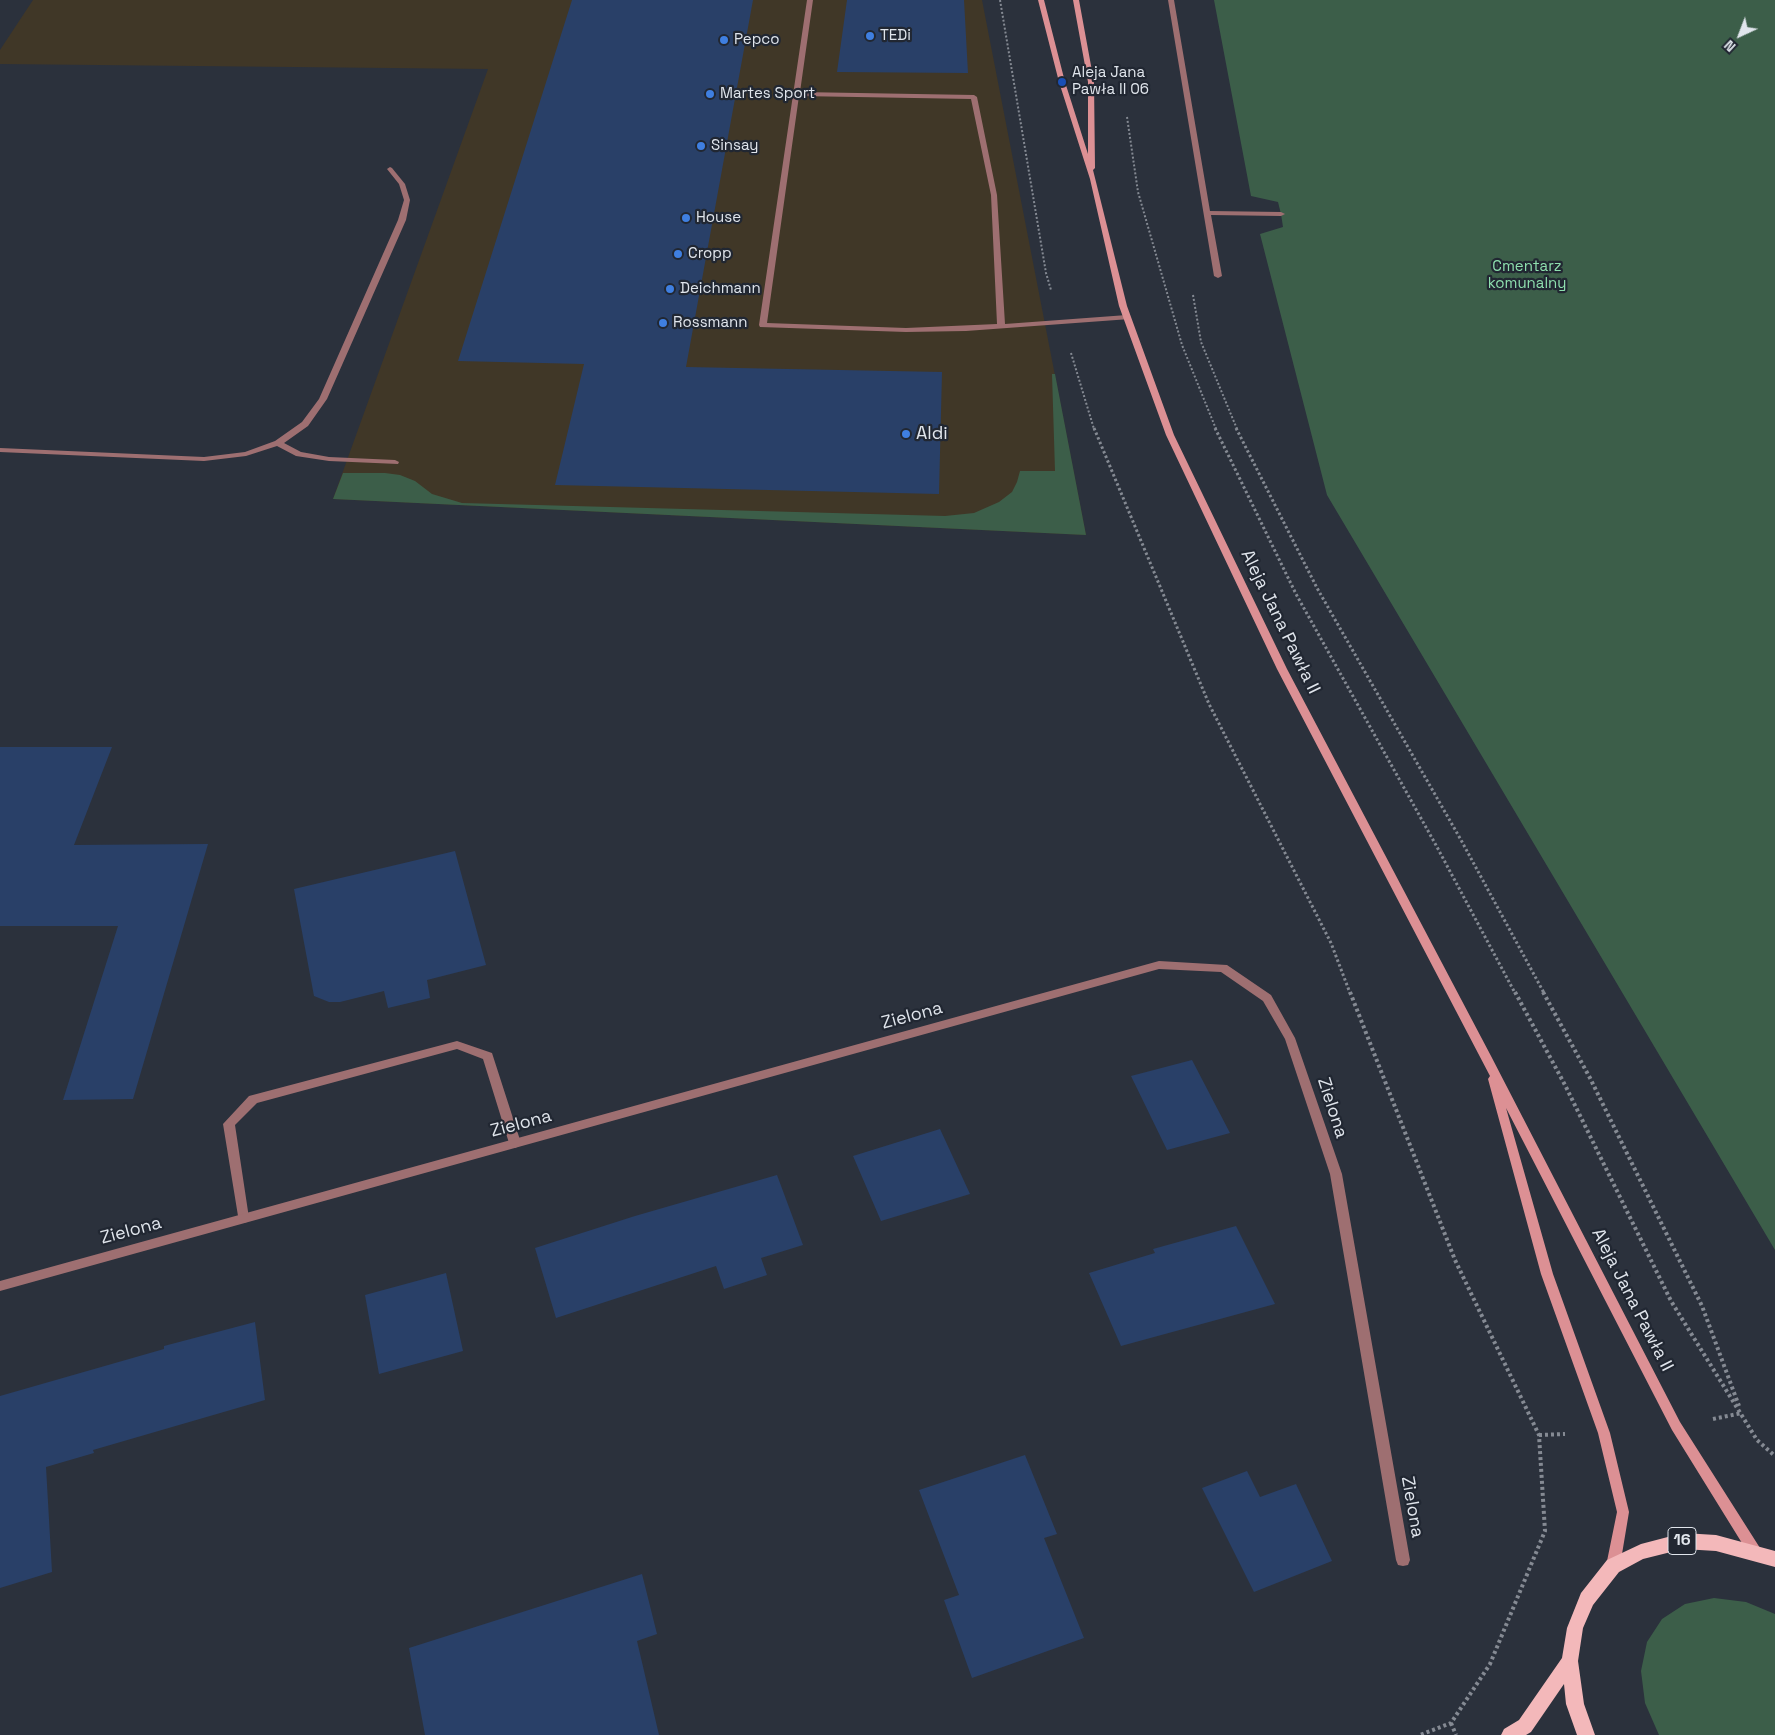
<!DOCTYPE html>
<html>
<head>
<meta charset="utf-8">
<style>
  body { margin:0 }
  #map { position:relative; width:1775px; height:1735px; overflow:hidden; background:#2b313c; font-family:"Space Grotesk",sans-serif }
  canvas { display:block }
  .north { position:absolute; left:1715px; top:10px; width:50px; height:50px; -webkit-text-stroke:4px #212732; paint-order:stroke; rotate:223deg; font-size:14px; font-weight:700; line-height:20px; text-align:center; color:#e0e5ec }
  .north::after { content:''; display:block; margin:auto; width:18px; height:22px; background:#e0e5ec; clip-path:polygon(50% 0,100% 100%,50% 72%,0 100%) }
</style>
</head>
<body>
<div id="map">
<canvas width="1775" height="1735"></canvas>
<div class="north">N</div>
</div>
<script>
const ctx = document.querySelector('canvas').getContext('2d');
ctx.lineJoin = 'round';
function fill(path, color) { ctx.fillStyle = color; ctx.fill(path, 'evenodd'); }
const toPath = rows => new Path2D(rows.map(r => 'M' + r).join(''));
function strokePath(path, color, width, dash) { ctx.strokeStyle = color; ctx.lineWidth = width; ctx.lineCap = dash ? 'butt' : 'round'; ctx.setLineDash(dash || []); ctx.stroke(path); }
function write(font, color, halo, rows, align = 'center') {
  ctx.font = font + ' "Space Grotesk",sans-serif'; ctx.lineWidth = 4.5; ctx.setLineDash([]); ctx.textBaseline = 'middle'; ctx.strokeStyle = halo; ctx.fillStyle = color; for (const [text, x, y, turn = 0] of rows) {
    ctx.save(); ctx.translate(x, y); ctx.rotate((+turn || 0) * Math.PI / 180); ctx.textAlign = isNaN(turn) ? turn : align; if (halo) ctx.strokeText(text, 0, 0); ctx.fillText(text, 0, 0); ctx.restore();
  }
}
fill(toPath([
  [33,0,982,0,1086,535,333,499,488,69,0,64,0,50]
]), '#403727');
fill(toPath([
  [1214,0,1775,0,1775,1250,1327,495,1260,234,1283,227,1281,214,1278,202,1251,196],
  [1052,374,1055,374,1086,535,333,499,343,473,385,473,400,475,415,481,432,494,462,503,945,516,974,513,999,502,1012,492,1017,482,1020,471,1055,471],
  [1714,1598,1746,1602,1775,1614,1775,1735,1659,1735,1645,1703,1641,1671,1647,1642,1662,1619,1685,1604]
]), '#3c5e49');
fill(toPath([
  [572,0,753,0,686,367,942,372,939,494,555,485,584,364,458,361],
  [847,0,964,0,968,73,837,72],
  [0,747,112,747,74,845,208,844,133,1099,63,1100,118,926,0,926],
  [455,851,486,965,427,980,430,998,388,1008,384,991,340,1002,329,1002,314,996,294,889],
  [1192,1060,1230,1133,1167,1150,1131,1076],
  [940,1129,970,1194,881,1221,853,1156],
  [777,1175,803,1245,761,1258,767,1275,724,1289,716,1266,556,1318,535,1248,635,1216],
  [1236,1226,1275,1304,1121,1346,1089,1273,1155,1253,1153,1249],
  [446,1273,463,1351,379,1374,365,1295],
  [255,1322,265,1400,93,1450,94,1453,46,1467,52,1572,0,1588,0,1396,164,1349,164,1346],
  [1025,1455,1057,1534,1044,1538,1084,1638,972,1678,944,1600,959,1595,919,1490],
  [1247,1471,1260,1497,1296,1484,1332,1561,1254,1592,1202,1488],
  [642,1574,657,1634,637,1641,659,1735,425,1735,409,1648]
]), '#294068');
strokePath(toPath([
  [1000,0,1046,273,1051,290],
  [1127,117,1138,192,1182,345,1216,429],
  [1193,295,1201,342,1237,429],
  [1071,353,1094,429]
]), '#858a93', 2, [2, 2]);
strokePath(toPath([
  [1094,428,1209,704,1331,943,1350,993],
  [1215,428,1296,594,1437,847,1515,993],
  [1236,428,1317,588,1461,840,1544,993]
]), '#858a93', 3, [2.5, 2.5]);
strokePath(toPath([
  [1350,992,1455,1260,1539,1435,1545,1531,1490,1664,1451,1723,1420,1735],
  [1515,992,1565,1085,1671,1301,1757,1440,1775,1456],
  [1543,992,1590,1078,1702,1306,1739,1406],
  [1713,1419,1742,1413],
  [1539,1435,1565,1434],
  [1451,1723,1456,1735]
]), '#858a93', 4, [3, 3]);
fill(toPath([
  [807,0,813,0,800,92,974,95,977,97,997,195,1005,324,1127,315,1130,315,1130,319,966,331,906,332,760,327,759,325,807,0],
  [799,96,971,99,991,195,997,324,906,328,767,323,799,96],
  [1168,0,1174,0,1210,211,1281,212,1285,214,1281,216,1211,215,1222,276,1218,278,1214,276,1168,0],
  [390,167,392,168,405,184,410,200,406,220,327,399,308,426,284,443,301,452,329,457,395,460,399,462,398,464,329,461,296,456,277,446,246,456,204,461,0,452,0,448,204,457,245,452,275,441,302,422,319,399,398,220,404,200,399,184,387,169,390,167],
  [457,1041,492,1053,521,1143,519,1146,515,1148,511,1146,509,1143,483,1059,457,1049,257,1103,235,1125,249,1218,247,1222,243,1223,239,1222,223,1124,249,1096,457,1041]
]), '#9e6f71');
fill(toPath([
  [1159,961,1227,965,1271,995,1295,1038,1342,1174,1410,1560,1408,1565,1403,1566,1398,1565,1396,1560,1330,1174,1285,1039,1263,1001,1221,972,1159,969,0,1291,0,1281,1159,961]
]), '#9e6f71');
fill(toPath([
  [1038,0,1044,0,1065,82,1088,154,1088,82,1073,0,1079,0,1094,82,1095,168,1093,170,1127,306,1174,435,1287,669,1491,1056,1680,1422,1760,1548,1762,1552,1760,1556,1755,1558,1750,1556,1672,1430,1506,1108,1553,1274,1610,1433,1629,1512,1620,1566,1618,1571,1613,1572,1608,1571,1606,1566,1617,1512,1598,1433,1541,1274,1488,1079,1490,1076,1277,669,1166,435,1119,306,1090,179,1059,82,1038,0]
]), '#dc9094');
fill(toPath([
  [1683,1533,1716,1535,1775,1551,1775,1567,1716,1551,1683,1549,1643,1559,1619,1572,1593,1605,1583,1628,1578,1661,1584,1704,1595,1735,1577,1735,1566,1704,1564,1684,1531,1732,1526,1735,1501,1735,1504,1729,1519,1720,1562,1658,1567,1628,1581,1593,1607,1560,1641,1544,1683,1533]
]), '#f3b8ba');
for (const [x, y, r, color] of [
  [870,36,5,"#3f7fe0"],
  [724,40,5,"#3f7fe0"],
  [1062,82,5,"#1a4fb4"],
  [710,94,5,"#3f7fe0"],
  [701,146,5,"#3f7fe0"],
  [686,218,5,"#3f7fe0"],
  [678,254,5,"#3f7fe0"],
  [670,289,5,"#3f7fe0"],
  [663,323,5,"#3f7fe0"],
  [906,434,5,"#3f7fe0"]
]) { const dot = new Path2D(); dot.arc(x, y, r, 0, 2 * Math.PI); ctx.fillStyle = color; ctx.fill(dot); strokePath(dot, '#212732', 2); }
write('15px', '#e0e5ec', '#212732', [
  ["TEDi",880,36],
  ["Pepco",734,40],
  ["Aleja Jana",1072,73],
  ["Pawła II 06",1072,90],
  ["Martes Sport",720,94],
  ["Sinsay",711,146],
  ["House",696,218],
  ["Cropp",688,254],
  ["Deichmann",680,289],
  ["Rossmann",673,323]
], 'left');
write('15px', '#8edfae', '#212732', [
  ["Cmentarz",1527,267],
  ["komunalny",1527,284]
]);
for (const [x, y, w] of [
  [1682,1541,28]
]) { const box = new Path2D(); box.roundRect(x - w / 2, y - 13.5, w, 27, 4); ctx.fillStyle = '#212732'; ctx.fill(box); strokePath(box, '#e0e5ec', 1); }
write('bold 16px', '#e0e5ec', null, [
  ["16",1682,1541]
]);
write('18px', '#e0e5ec', '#212732', [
  ["Aldi",916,434]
], 'left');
write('18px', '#e0e5ec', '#212732', [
  ["Aleja Jana Pawła II",1280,622,64],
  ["Zielona",912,1016,-15],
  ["Zielona",1332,1108,72],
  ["Zielona",521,1124,-15],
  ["Zielona",131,1231,-15],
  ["Aleja Jana Pawła II",1632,1300,63],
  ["Zielona",1412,1507,80]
]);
</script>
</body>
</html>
